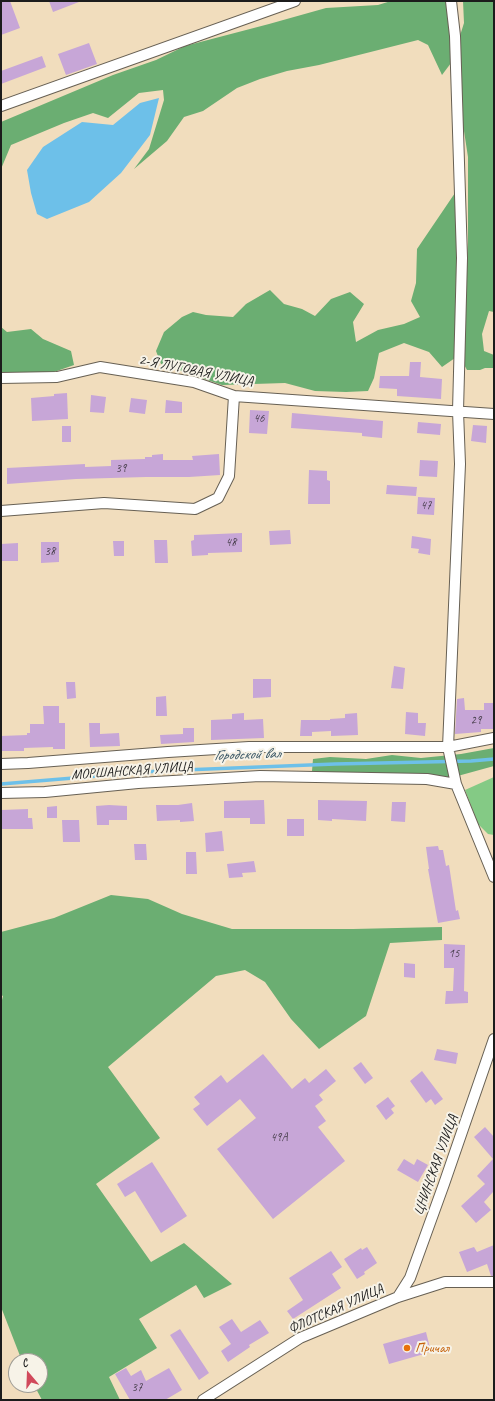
<!DOCTYPE html>
<html>
<head>
<meta charset="utf-8">
<style>
  body { margin:0 }
  #map { position:relative; width:495px; height:1401px; overflow:hidden; background:#f1ddbd; font-family:Caveat,sans-serif }
  canvas { display:block }
  .frame { position:absolute; inset:0; border:2px solid #1c1c1c; pointer-events:none }
  .north { position:absolute; left:8px; top:1353px; width:40px; height:40px; box-sizing:border-box; background:#f7f3e8; border:1px solid #9f9d96; border-radius:50%; rotate:341deg; font-size:11px; font-weight:700; line-height:16px; text-align:center; color:#1c1c1c }
  .north::after { content:''; display:block; margin:auto; width:14px; height:18px; background:#d1495b; clip-path:polygon(50% 0,100% 100%,50% 72%,0 100%) }
</style>
</head>
<body>
<div id="map">
<canvas width="495" height="1401"></canvas>
<div class="frame"></div>
<div class="north">С</div>
</div>
<script>
const ctx = document.querySelector('canvas').getContext('2d');
ctx.lineJoin = 'round';
function fill(path, color) { ctx.fillStyle = color; ctx.fill(path, 'evenodd'); }
const toPath = rows => new Path2D(rows.map(r => 'M' + r).join(''));
function strokePath(path, color, width, dash) { ctx.strokeStyle = color; ctx.lineWidth = width; ctx.lineCap = dash ? 'butt' : 'round'; ctx.setLineDash(dash || []); ctx.stroke(path); }
function write(font, color, halo, rows, align = 'center') {
  ctx.font = font + ' Caveat,sans-serif'; ctx.lineWidth = 4; ctx.setLineDash([]); ctx.textBaseline = 'middle'; ctx.strokeStyle = halo; ctx.fillStyle = color; for (const [text, x, y, turn = 0] of rows) {
    ctx.save(); ctx.translate(x, y); ctx.rotate((+turn || 0) * Math.PI / 180); ctx.textAlign = isNaN(turn) ? turn : align; if (halo) ctx.strokeText(text, 0, 0); ctx.fillText(text, 0, 0); ctx.restore();
  }
}
fill(toPath([
  [494,777,494,835,488,834,478,824,465,790]
]), '#84ca85');
fill(toPath([
  [391,1,446,1,452,34,454,59,442,75,428,45,418,40,319,65,287,71,260,79,237,88,203,111,184,117,167,141,134,169,149,149,164,100,163,90,139,93,108,118,93,113,64,123,11,145,1,169,1,122,113,75,156,60,185,46,269,24,326,8,378,5],
  [463,1,494,1,494,312,489,311,482,334,484,351,494,355,494,368,485,368,480,370,467,370,461,359,466,318,465,301,468,242,468,157,464,131,453,99,458,42,464,23],
  [457,190,455,358,442,367,429,352,404,343,379,353,374,378,368,391,346,392,315,391,285,383,222,385,161,364,156,351,164,332,182,317,193,312,206,315,233,317,246,304,270,290,284,304,302,309,315,316,331,299,350,292,364,304,353,322,356,342,378,330,404,324,420,317,411,301,416,283,417,249],
  [1,327,7,332,31,329,43,339,71,351,74,365,54,372,18,377,1,377],
  [494,748,494,766,454,777,435,778,336,775,312,771,313,759,330,757,366,759,392,755,421,758,461,754],
  [111,895,148,899,182,914,232,929,353,929,442,927,442,940,390,943,366,1016,319,1049,291,1019,265,982,245,970,216,976,108,1067,160,1138,96,1184,151,1262,184,1243,232,1284,204,1298,196,1285,139,1319,157,1348,109,1377,120,1400,42,1400,34,1385,40,1385,40,1361,22,1361,1,1307,1,1004,3,996,1,995,1,932,54,918]
]), '#6bae72');
fill(toPath([
  [159,98,150,135,121,173,89,202,47,219,37,214,31,193,27,170,43,147,82,122,113,125,140,103]
]), '#6dc0e9');
strokePath(toPath([
  [1,784,158,771,335,764,471,761,494,759]
]), '#6dc0e9', 3.5);
fill(toPath([
  [1,1,10,1,20,28,1,35],
  [49,1,79,1,79,2,53,12],
  [89,43,97,64,66,75,58,54],
  [42,56,46,67,1,84,1,71],
  [410,362,421,362,420,377,442,379,441,399,397,396,397,389,379,388,380,376,409,376],
  [67,393,68,419,32,421,31,398,54,396,54,394],
  [91,395,106,397,104,413,90,412],
  [131,398,147,400,145,414,129,412],
  [166,400,182,402,182,413,165,413],
  [250,410,269,411,267,434,249,433],
  [292,413,383,421,382,438,362,436,362,433,291,428],
  [418,422,441,424,440,435,417,433],
  [473,425,487,426,486,443,471,441],
  [62,426,71,426,71,442,62,442],
  [163,454,163,460,193,460,192,456,219,454,220,475,189,477,146,477,76,479,7,484,7,468,85,464,85,467,111,466,111,460,145,459,145,457,152,457,152,455],
  [420,460,438,461,437,477,419,476],
  [309,470,327,471,327,480,330,481,330,504,308,504],
  [387,485,417,487,416,496,386,494],
  [418,497,435,498,434,515,417,514],
  [290,530,291,544,270,545,269,531],
  [242,533,242,552,208,553,208,555,192,556,191,541,194,540,194,535],
  [412,536,431,539,430,555,418,553,419,549,411,548],
  [154,540,167,540,168,563,155,563],
  [113,541,124,541,124,556,114,556],
  [41,542,59,542,59,562,41,563],
  [18,543,18,561,1,561,1,544],
  [394,666,405,668,403,689,391,688],
  [253,679,271,679,271,697,253,698],
  [66,682,75,682,76,698,67,699],
  [166,696,167,716,156,716,156,697],
  [464,698,465,710,484,710,484,703,494,703,494,729,481,729,481,732,455,734,457,699],
  [43,706,59,706,59,723,65,723,65,749,53,749,53,747,24,748,24,751,1,751,1,736,27,735,27,733,30,733,30,724,44,724],
  [406,712,418,713,418,723,426,723,425,736,405,734],
  [244,713,244,720,263,719,264,738,211,740,211,720,232,719,232,714],
  [357,713,358,735,331,736,331,731,312,732,312,736,300,736,301,720,330,720,330,719,345,718,345,714],
  [89,723,100,723,100,734,119,733,120,746,90,747],
  [183,728,194,728,194,742,161,744,160,735,183,734],
  [264,800,265,824,250,824,250,818,224,818,224,801],
  [318,800,367,801,366,821,332,819,332,821,318,820],
  [392,802,406,802,405,822,391,821],
  [192,803,194,821,180,822,180,820,157,821,156,805,178,805],
  [109,805,127,806,127,820,109,820,109,825,97,825,96,806],
  [57,806,57,818,47,818,47,807],
  [28,809,28,818,32,818,33,829,1,829,1,810],
  [287,819,304,819,304,836,287,836],
  [62,820,79,820,80,842,63,842],
  [222,831,224,851,206,852,205,833],
  [134,844,146,844,147,860,135,860],
  [438,846,439,850,443,850,446,866,449,865,456,911,458,910,460,919,438,923,428,869,429,869,426,847],
  [186,852,196,852,197,874,186,874],
  [254,861,256,872,242,873,243,877,229,878,227,864],
  [444,944,465,945,464,991,468,992,468,1003,445,1004,446,991,453,991,454,968,444,968],
  [404,963,415,964,415,978,404,977],
  [437,1049,458,1053,456,1064,434,1060],
  [263,1054,292,1089,305,1078,309,1083,326,1069,336,1081,319,1095,323,1100,315,1106,326,1121,318,1127,345,1161,273,1219,217,1149,256,1118,240,1099,207,1126,193,1109,200,1104,194,1097,221,1075,227,1083],
  [361,1062,373,1078,365,1084,353,1068],
  [422,1071,443,1099,435,1105,431,1099,426,1103,410,1081],
  [388,1097,395,1106,391,1109,394,1113,386,1120,376,1106],
  [485,1127,494,1137,494,1193,493,1192,484,1202,491,1210,476,1223,461,1206,485,1184,477,1176,493,1159,474,1137],
  [404,1159,414,1165,417,1159,428,1165,418,1182,397,1170],
  [152,1162,187,1216,161,1233,135,1191,125,1197,117,1184],
  [494,1245,494,1276,491,1276,487,1264,467,1272,459,1252,474,1247,477,1252],
  [367,1247,377,1263,364,1272,365,1274,357,1279,344,1259,361,1248,362,1250],
  [331,1251,342,1267,332,1274,341,1288,293,1319,287,1311,303,1300,289,1278],
  [232,1319,241,1332,260,1320,269,1333,249,1345,250,1347,228,1362,221,1351,231,1344,219,1327],
  [180,1329,209,1373,199,1380,170,1335],
  [426,1332,431,1352,389,1364,383,1344],
  [126,1368,131,1376,141,1370,146,1381,169,1368,182,1390,165,1400,130,1400,115,1374]
]), '#c7a6d7');
const street = toPath([
  [451,1,455,36,462,258,458,411,460,464,448,747,456,784,494,877],
  [1,106,295,1],
  [1,378,57,377,100,367,194,382,234,396,494,414],
  [1,511,104,503,195,509,218,498,229,476,234,396],
  [1,764,28,763,168,752,249,747,448,747,494,738],
  [1,793,45,792,138,783,260,776,427,779,456,784],
  [398,1297,410,1278,444,1184,494,1039],
  [203,1400,300,1338,398,1297,445,1282,494,1282]
]);
strokePath(street, '#676054', 12);
strokePath(street, '#fff', 10);
for (const [x, y, r, color] of [
  [407,1348,4,"#e8710a"]
]) { const dot = new Path2D(); dot.arc(x, y, r, 0, 2 * Math.PI); ctx.fillStyle = color; ctx.fill(dot); strokePath(dot, '#f7f3e8', 1.5); }
write('12px', '#473e4b', null, [
  ["46",259,419],
  ["39",121,469],
  ["47",426,506],
  ["48",231,543],
  ["38",50,552],
  ["29",476,721],
  ["15",454,954],
  ["49А",279,1138],
  ["37",137,1388]
]);
write('14px', '#1c1c1c', '#f7f3e8', [
  ["2-Я ЛУГОВАЯ УЛИЦА",196,371,11],
  ["МОРШАНСКАЯ УЛИЦА",132,771,-4],
  ["ЦНИНСКАЯ УЛИЦА",436,1165,-70],
  ["ФЛОТСКАЯ УЛИЦА",336,1309,-24]
]);
write('14px', '#c56008', '#f7f3e8', [
  ["Причал",415,1348]
], 'left');
write('italic 15px', '#385564', '#f7f3e8', [
  ["Городской вал",247,755,-2]
]);
</script>
</body>
</html>
